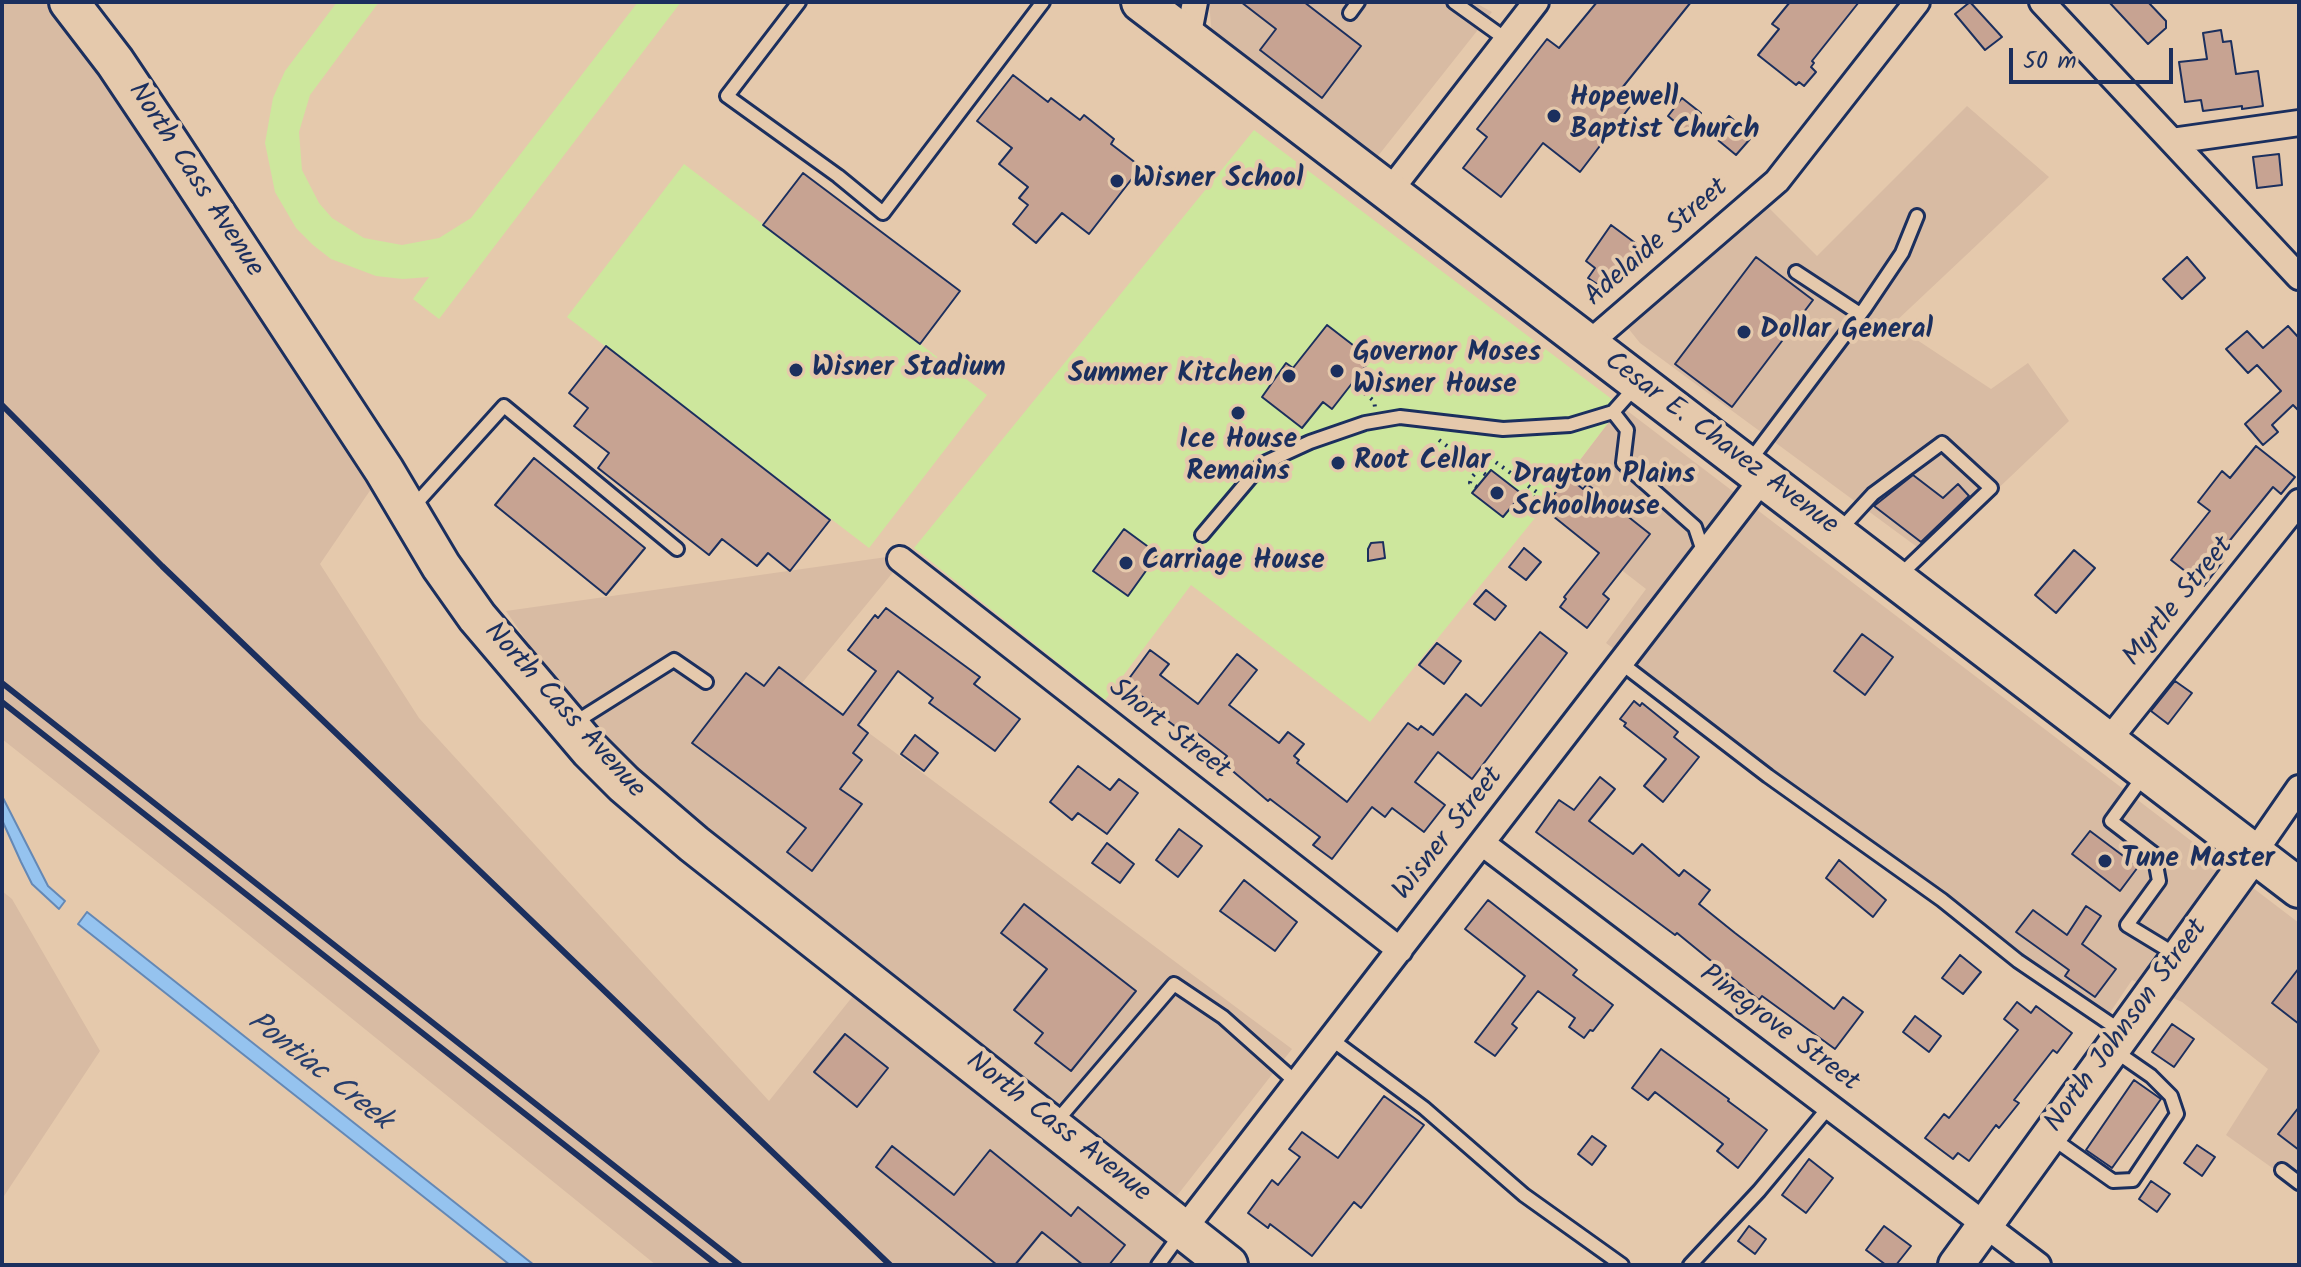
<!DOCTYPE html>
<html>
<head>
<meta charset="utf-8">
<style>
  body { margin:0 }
  #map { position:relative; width:2301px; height:1267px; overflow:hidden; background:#e5c9ac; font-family:Kalam,sans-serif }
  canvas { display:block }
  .frame { position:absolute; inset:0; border:4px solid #1b2f5e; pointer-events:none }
  .scale { position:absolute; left:2009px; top:48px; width:164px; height:36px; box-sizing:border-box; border:4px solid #1b2f5e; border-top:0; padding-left:10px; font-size:24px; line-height:28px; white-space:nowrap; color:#1b2f5e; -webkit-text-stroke:6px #e5c9ac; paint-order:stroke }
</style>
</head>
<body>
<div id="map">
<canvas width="2301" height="1267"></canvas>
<div class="frame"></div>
<div class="scale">50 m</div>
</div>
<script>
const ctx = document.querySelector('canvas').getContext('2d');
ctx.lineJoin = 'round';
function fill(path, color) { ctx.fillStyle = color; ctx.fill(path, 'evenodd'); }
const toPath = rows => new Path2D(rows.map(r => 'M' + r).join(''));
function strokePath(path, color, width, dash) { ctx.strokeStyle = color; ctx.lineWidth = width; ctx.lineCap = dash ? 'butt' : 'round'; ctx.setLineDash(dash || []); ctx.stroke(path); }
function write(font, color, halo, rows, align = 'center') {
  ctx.font = font + ' Kalam,sans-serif'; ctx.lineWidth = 8; ctx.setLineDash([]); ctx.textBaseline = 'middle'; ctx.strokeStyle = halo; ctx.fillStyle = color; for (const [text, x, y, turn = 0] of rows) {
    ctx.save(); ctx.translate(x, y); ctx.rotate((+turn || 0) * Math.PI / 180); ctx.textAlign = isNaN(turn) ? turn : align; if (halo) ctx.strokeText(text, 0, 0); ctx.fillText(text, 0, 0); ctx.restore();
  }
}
fill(toPath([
  [2,2,69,2,384,470,320,564,419,718,769,1101,853,996,1194,1265,656,1265,218,910,2,739],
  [1209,2,1474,2,1492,12,1374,161,1212,36],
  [1967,106,2049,177,1893,324,1991,389,2028,363,2069,421,1928,555,1640,343,1628,328,1769,208,1817,256],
  [1621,406,2299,923,2299,1187,2226,1135,2268,1069,2182,1002,2132,980,2105,1020,1606,643,1646,589,1543,509],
  [908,554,802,683,1292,1049,1172,1202,619,757,553,679,506,611],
  [2,891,12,899,100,1051,2,1199]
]), '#d8bba3');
fill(toPath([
  [337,2,379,2,310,95,299,132,302,170,319,203,332,218,364,238,402,245,439,238,471,218,638,2,681,2,439,319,413,299,429,277,403,279,376,276,331,259,313,245,296,228,275,192,265,143,273,98,285,71],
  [1254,130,1621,406,1543,508,1370,722,1191,585,1105,700,914,548],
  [684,164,987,395,869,548,567,317]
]), '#cde79d');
const water = toPath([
  [2,796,48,886,65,901,59,909,32,884,21,862,2,820,2,796],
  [87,912,534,1265,510,1265,78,924,87,912]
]);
fill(water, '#95c3ef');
strokePath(water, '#6488b5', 2);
const building = toPath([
  [1241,2,1304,2,1361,46,1322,98,1260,50,1276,29,1241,2],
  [1597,2,1691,2,1618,93,1632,104,1580,172,1543,143,1501,197,1463,168,1487,137,1477,129,1547,39,1559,48,1597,2],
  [1790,2,1859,2,1812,61,1814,63,1811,67,1816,72,1804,86,1799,82,1796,85,1758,55,1779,29,1772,24,1790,2],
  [1970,2,2002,37,1985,50,1955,14,1970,2],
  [2109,2,2148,2,2166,21,2166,28,2148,44,2109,2],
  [2221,30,2223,42,2231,41,2236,74,2258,71,2263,106,2242,109,2242,106,2203,111,2201,100,2185,102,2179,62,2207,59,2203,33,2221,30],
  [1013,75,1048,102,1051,98,1080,120,1084,115,1114,139,1111,144,1141,167,1089,234,1062,213,1036,243,1013,224,1028,205,1019,198,1028,187,999,164,1012,148,977,121,1013,75],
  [1682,98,1701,113,1686,131,1668,116,1682,98],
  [1729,116,1747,131,1744,134,1750,139,1736,155,1713,136,1729,116],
  [2279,154,2282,185,2257,188,2253,157,2279,154],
  [803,173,960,291,920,344,763,225,803,173],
  [1611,225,1638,245,1611,283,1608,280,1603,288,1588,278,1595,268,1586,261,1611,225],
  [1756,257,1813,300,1732,407,1675,364,1756,257],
  [2187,257,2205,278,2182,299,2163,279,2187,257],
  [1327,325,1371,359,1332,409,1323,402,1302,428,1262,397,1286,363,1293,368,1327,325],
  [2288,326,2299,338,2299,411,2293,405,2272,425,2278,432,2263,445,2245,424,2281,391,2257,365,2248,373,2226,349,2247,331,2263,348,2288,326],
  [606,346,830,520,790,571,768,553,757,566,722,539,709,555,598,468,609,453,574,426,588,408,569,393,606,346],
  [2256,446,2295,477,2281,494,2273,487,2218,555,2224,560,2204,586,2171,560,2210,511,2198,502,2222,471,2230,478,2256,446],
  [534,458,645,548,606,595,495,505,534,458],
  [1491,470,1522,494,1503,517,1472,493,1491,470],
  [1913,475,1943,498,1958,484,1969,496,1921,542,1874,506,1913,475],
  [1568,477,1583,489,1587,484,1650,534,1603,594,1609,599,1587,628,1560,607,1566,599,1564,597,1599,553,1543,508,1568,477],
  [1124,529,1158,554,1128,596,1093,571,1124,529],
  [1383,542,1385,558,1368,561,1368,549,1371,543,1383,542],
  [1524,548,1541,562,1526,580,1509,567,1524,548],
  [2074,550,2095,568,2056,613,2035,595,2074,550],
  [1486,590,1506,606,1495,620,1474,604,1486,590],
  [886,608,980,677,974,684,1020,719,995,751,929,703,933,698,898,671,858,725,868,733,853,753,862,760,840,789,862,804,812,871,787,852,806,828,692,743,746,673,764,686,779,667,843,715,876,671,848,650,875,615,878,618,886,608],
  [1540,632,1567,653,1472,779,1438,752,1415,782,1445,805,1424,832,1392,808,1385,817,1372,807,1332,859,1313,845,1320,837,1270,799,1268,801,1222,762,1227,756,1197,733,1192,739,1160,715,1163,712,1125,684,1150,650,1169,664,1160,675,1198,704,1237,654,1257,670,1229,705,1279,743,1288,732,1304,744,1294,756,1299,760,1297,763,1347,802,1408,723,1418,730,1421,726,1433,735,1466,694,1481,706,1540,632],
  [1862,634,1893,657,1865,695,1834,671,1862,634],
  [1437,643,1461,661,1444,684,1419,665,1437,643],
  [2175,681,2192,693,2168,724,2151,711,2175,681],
  [1634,701,1640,706,1642,703,1678,732,1674,737,1699,757,1663,802,1644,786,1666,759,1624,726,1626,723,1620,719,1634,701],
  [915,735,938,753,924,771,901,754,915,735],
  [1078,766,1110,790,1119,779,1138,793,1107,834,1078,813,1072,820,1050,802,1078,766],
  [1600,777,1615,789,1589,821,1633,854,1642,844,1679,876,1684,870,1710,890,1699,904,1735,933,1834,1009,1843,997,1863,1012,1835,1049,1762,996,1759,1000,1677,933,1675,935,1536,832,1559,800,1574,810,1600,777],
  [1179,829,1202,846,1178,877,1156,860,1179,829],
  [2090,831,2138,867,2120,891,2072,854,2090,831],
  [1107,843,1134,864,1120,883,1092,863,1107,843],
  [1839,860,1886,900,1873,917,1826,878,1839,860],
  [1244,880,1297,922,1275,951,1220,911,1244,880],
  [1488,900,1577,970,1573,975,1613,1005,1593,1031,1590,1030,1584,1038,1569,1027,1575,1018,1538,991,1512,1024,1517,1028,1495,1056,1475,1042,1525,976,1465,929,1488,900],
  [1024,904,1136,991,1071,1071,1035,1043,1043,1033,1014,1010,1047,969,1001,933,1024,904],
  [2086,906,2101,916,2082,944,2116,969,2095,997,2065,976,2069,970,2016,932,2033,910,2067,935,2086,906],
  [1960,955,1981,972,1963,994,1942,978,1960,955],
  [2299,968,2299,1024,2272,1003,2299,968],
  [2017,1002,2031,1013,2036,1006,2072,1033,2057,1053,2053,1050,2014,1100,2019,1103,1999,1128,1996,1125,1969,1161,1958,1153,1953,1159,1925,1138,1944,1114,1949,1118,2018,1030,2004,1019,2017,1002],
  [1915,1016,1941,1036,1929,1052,1903,1032,1915,1016],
  [2172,1024,2194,1039,2174,1067,2152,1052,2172,1024],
  [845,1034,888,1068,857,1107,814,1072,845,1034],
  [1661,1049,1729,1099,1728,1101,1767,1130,1738,1168,1717,1151,1723,1144,1655,1092,1648,1100,1632,1088,1661,1049],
  [2134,1080,2161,1099,2112,1168,2086,1150,2134,1080],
  [1384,1096,1424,1125,1361,1208,1354,1202,1312,1256,1270,1224,1268,1228,1248,1213,1272,1180,1278,1185,1300,1157,1289,1149,1302,1132,1338,1158,1384,1096],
  [2299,1107,2299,1150,2278,1134,2299,1107],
  [1592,1136,1606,1146,1592,1165,1578,1154,1592,1136],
  [2197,1145,2215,1157,2202,1176,2184,1163,2197,1145],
  [892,1146,954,1195,990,1150,1071,1216,1078,1207,1125,1245,1109,1265,1083,1265,1042,1232,1015,1265,997,1265,876,1167,892,1146],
  [1809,1159,1833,1178,1806,1213,1782,1195,1809,1159],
  [2151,1181,2170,1194,2157,1212,2139,1199,2151,1181],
  [1749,1226,1766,1239,1755,1254,1738,1241,1749,1226],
  [1884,1226,1911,1246,1896,1265,1886,1265,1866,1250,1884,1226]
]);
fill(building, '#c7a392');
strokePath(building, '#1b2f5e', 2);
const lane = toPath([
  [799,2,727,96,838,176,883,213,1043,2],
  [1454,2,1507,40],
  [1350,13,1358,2],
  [1796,272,1860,314],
  [1613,412,1627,430,1623,463,1695,527,1704,554],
  [1749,462,1865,308,1902,253,1917,216],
  [413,507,504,406,677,549],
  [1839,531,1873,494,1942,443,1991,488,1900,575],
  [1202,535,1262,464,1310,442,1365,423,1400,417,1503,429,1570,425,1613,412,1637,385],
  [1621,663,1768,776,1942,900,2018,961,2121,1031],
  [574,723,674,660,706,682],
  [2145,774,2111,821,2154,854,2159,881,2127,925,2178,956],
  [1331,1039,1424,1108,1524,1195,1622,1265],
  [1055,1123,1174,984,1223,1017,1297,1083],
  [2052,1138,2113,1181,2133,1180,2177,1114,2171,1096,2151,1076,2115,1051],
  [2282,1170,2299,1183],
  [1158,1265,1182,1232],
  [1690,1265,1759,1191,1829,1107]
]);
const street = toPath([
  [2042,2,2299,277],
  [1188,38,1195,2],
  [2172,141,2299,123],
  [1389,192,1536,2],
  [1588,344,1777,181,1917,2],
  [900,559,1400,950],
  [2108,741,2299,502],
  [1482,843,2038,1265],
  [2254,853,2299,788],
  [1184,1229,1763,478]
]);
const secondary = toPath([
  [1956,1265,2254,853]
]);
const primary = toPath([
  [69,2,115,62,170,144,384,470,441,566,477,617,590,750,624,784,694,844,1228,1265],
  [1141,2,2299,888]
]);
strokePath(lane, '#1b2f5e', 18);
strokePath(street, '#1b2f5e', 30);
strokePath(secondary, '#1b2f5e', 40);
strokePath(primary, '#1b2f5e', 44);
strokePath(toPath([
  [1352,383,1374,401,1375,407],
  [1439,440,1486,475],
  [1477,487,1470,483,1471,478,1490,458,1538,493,1525,513,1514,505]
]), '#1b2f5e', 4, [2, 6]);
strokePath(lane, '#e5c9ac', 12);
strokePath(street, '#e5c9ac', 24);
strokePath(secondary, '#e5c9ac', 34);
strokePath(primary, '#e5c9ac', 38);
strokePath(toPath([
  [2,405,162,566,890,1265],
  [2,683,740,1265],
  [2,702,717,1265]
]), '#1b2f5e', 6);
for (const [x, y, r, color] of [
  [1554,116,8,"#1b2f5e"],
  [1117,181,8,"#1b2f5e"],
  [1744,332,8,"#1b2f5e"],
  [796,370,8,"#1b2f5e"],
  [1337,371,8,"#1b2f5e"],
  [1289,376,8,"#1b2f5e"],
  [1238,413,8,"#1b2f5e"],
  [1338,463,8,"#1b2f5e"],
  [1497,493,8,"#1b2f5e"],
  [1126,563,8,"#1b2f5e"],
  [2105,861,8,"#1b2f5e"]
]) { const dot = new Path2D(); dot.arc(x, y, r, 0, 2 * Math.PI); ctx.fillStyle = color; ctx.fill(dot); strokePath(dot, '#e5c9ac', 3); }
write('bold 28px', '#1b2f5e', '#e5c9ac', [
  ["Hopewell",1570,100],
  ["Baptist Church",1570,132],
  ["Wisner School",1133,181],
  ["Dollar General",1760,332],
  ["Governor Moses",1353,355],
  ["Wisner House",1353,387],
  ["Wisner Stadium",812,370],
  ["Summer Kitchen",1273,376,"right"],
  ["Ice House",1238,442,"center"],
  ["Remains",1238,474,"center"],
  ["Root Cellar",1354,463],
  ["Drayton Plains",1513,477],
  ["Schoolhouse",1513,509],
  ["Carriage House",1142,563],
  ["Tune Master",2121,861]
], 'left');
write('28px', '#1b2f5e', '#e5c9ac', [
  ["North Cass Avenue",194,181,57],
  ["Adelaide Street",1658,244,-41],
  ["Cesar E. Chavez Avenue",1720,445,37],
  ["Myrtle Street",2180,603,-51],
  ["North Cass Avenue",563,712,48],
  ["Short Street",1168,731,38],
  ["Wisner Street",1450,835,-52],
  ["North Johnson Street",2128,1027,-54],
  ["Pinegrove Street",1778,1030,37],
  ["North Cass Avenue",1057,1129,38]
]);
write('italic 30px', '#273e6c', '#e5c9ac', [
  ["Pontiac Creek",318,1073,38]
]);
</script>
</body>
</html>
